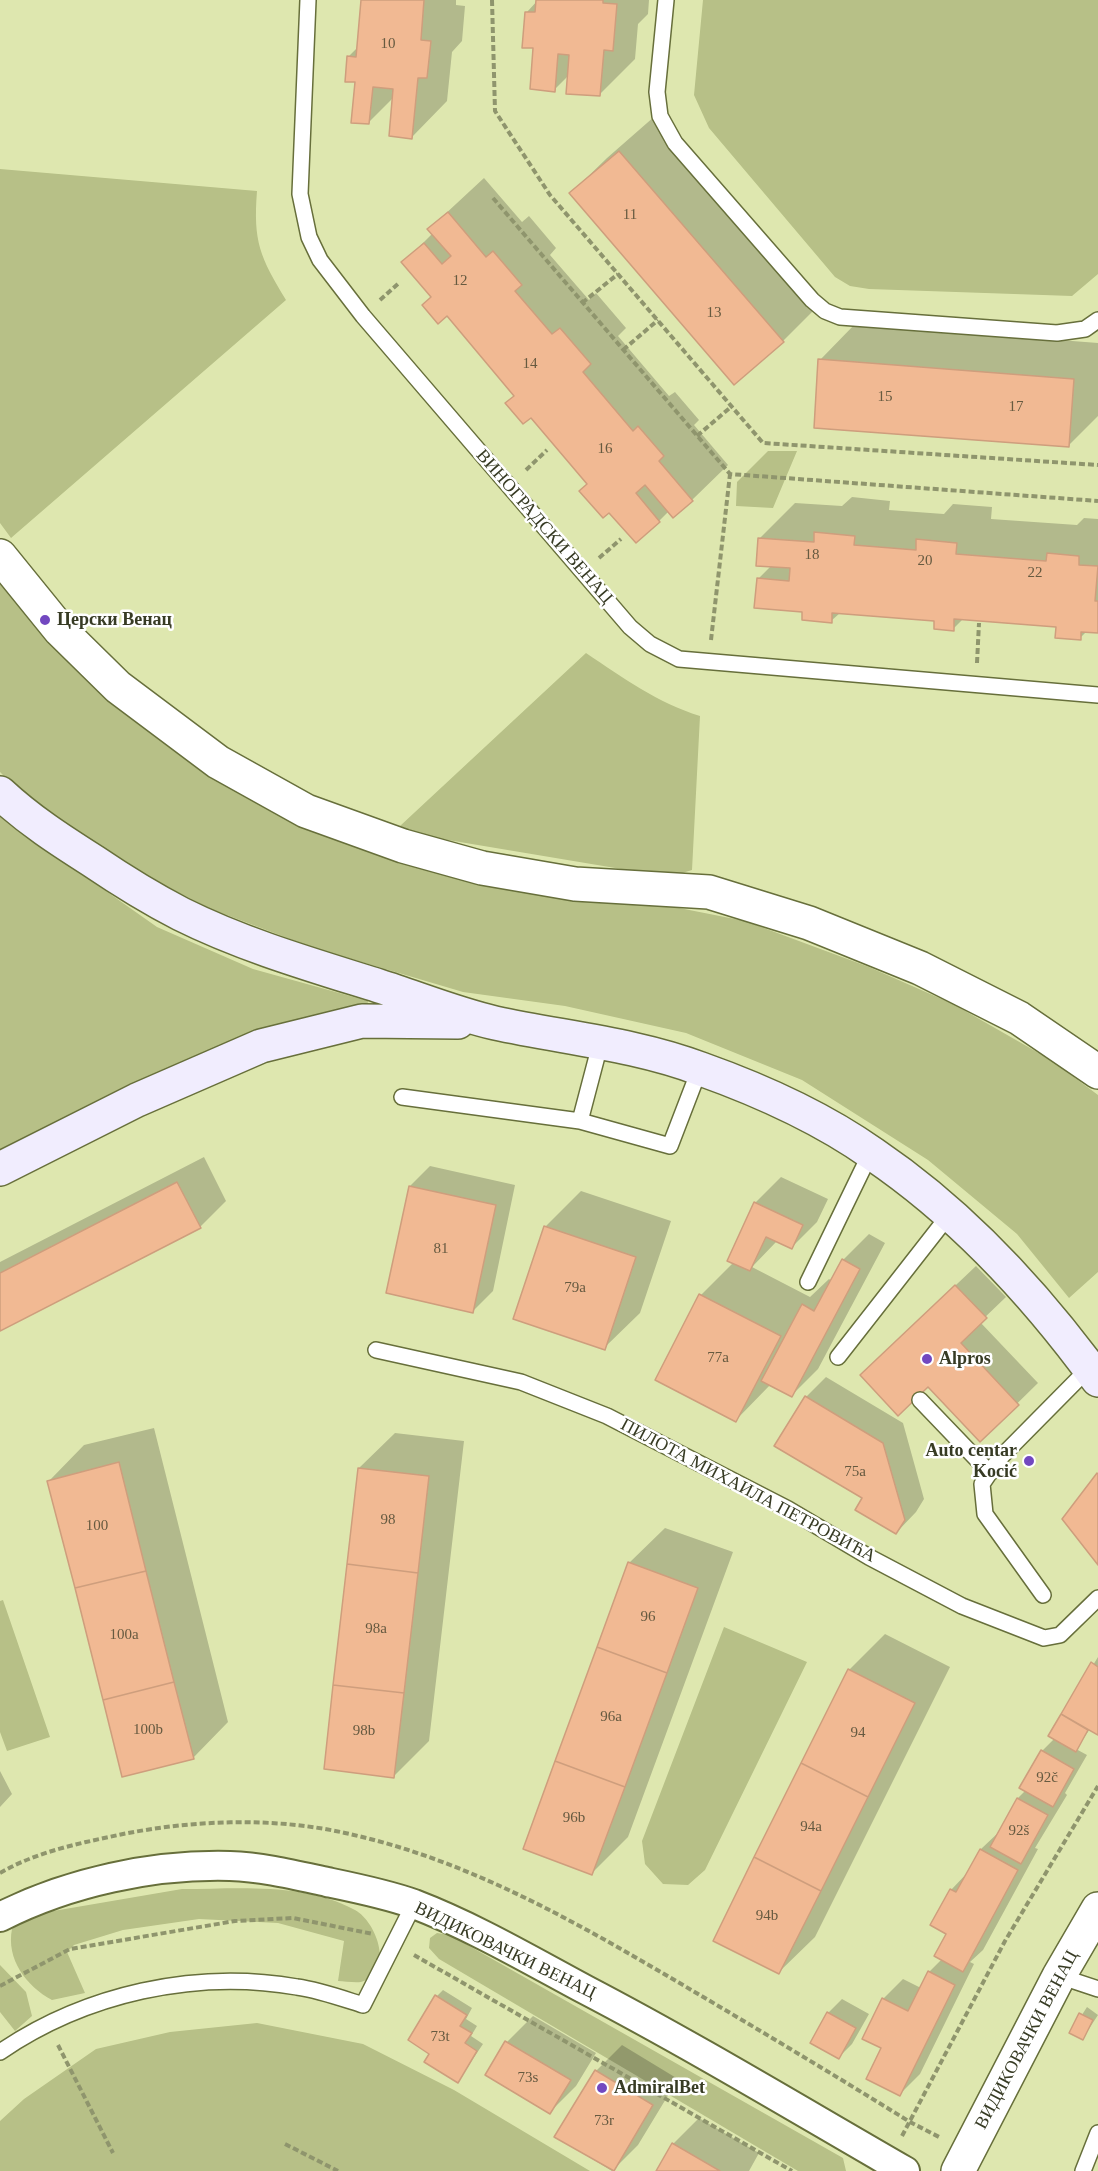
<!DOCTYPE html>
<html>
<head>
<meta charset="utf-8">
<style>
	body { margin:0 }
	canvas { display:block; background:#dee7af }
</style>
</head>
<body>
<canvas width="1098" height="2171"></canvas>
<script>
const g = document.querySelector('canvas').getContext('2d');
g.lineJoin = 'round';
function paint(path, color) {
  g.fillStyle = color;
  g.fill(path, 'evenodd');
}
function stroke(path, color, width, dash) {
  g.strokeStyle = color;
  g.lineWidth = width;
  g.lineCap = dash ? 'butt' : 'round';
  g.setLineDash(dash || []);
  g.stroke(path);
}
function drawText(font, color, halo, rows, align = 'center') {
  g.font = font + ' Georgia,serif';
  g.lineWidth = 5;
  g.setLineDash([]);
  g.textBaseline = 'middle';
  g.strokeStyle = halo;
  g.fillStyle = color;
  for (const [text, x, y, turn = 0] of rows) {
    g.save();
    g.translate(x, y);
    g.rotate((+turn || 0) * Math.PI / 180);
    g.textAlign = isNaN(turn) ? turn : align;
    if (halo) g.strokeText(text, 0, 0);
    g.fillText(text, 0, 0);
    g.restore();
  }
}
paint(new Path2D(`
	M 703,0 L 1098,0 L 1098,274 L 1072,296 L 869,289 L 850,286 L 835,277 L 709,128 L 694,95 Z
	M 0,169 L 257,191 C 253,242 260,257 286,300 L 11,538 L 0,523 Z
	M 768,451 L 797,451 L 773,508 L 736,506 L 737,482 Z
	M 0,570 L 214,774 L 664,905 L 745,921 L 869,967 L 953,1004 L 1051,1060 L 1098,1095 L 1098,1272 L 1069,1298 L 1017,1234 L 928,1160 L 802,1080 L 686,1033 L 565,1006 L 463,992 L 311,947 L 211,909 L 119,862 L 12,784 L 0,772 Z
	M 586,653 C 623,678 658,703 700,716 L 692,870 L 669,877 L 424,836 L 400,826 Z
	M 0,812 L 32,839 L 157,927 L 253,969 L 368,1001 L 366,1013 L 0,1163 Z
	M 3,1600 L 50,1737 L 7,1751 L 0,1732 L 0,1601 Z
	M 724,1627 L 807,1662 L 705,1870 L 688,1885 L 663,1884 L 645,1864 L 642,1841 Z
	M 182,1889 C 238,1889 304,1882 355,1910 C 377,1922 395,1973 361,1982 C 354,1983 344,1981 338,1981 L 344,1941 L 278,1923 L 199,1919 L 123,1930 L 74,1945 L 67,1952 L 85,1993 L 52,2000 C 26,1986 6,1959 12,1929 L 30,1915 Z
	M 437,1933 L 450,1935 L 843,2158 L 846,2171 L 798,2171 L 439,1959 L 429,1948 L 430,1938 Z
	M 0,1965 L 26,1992 L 32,2016 L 15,2031 L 0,2012 Z
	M 257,2023 L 363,2044 L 454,2090 L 590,2171 L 0,2171 L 0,2121 L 24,2099 L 96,2049 L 170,2032 Z`), '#b7c087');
paint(new Path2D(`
	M 362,0 L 456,0 L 456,5 L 465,6 L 462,41 L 452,52 L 447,101 L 412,137 L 394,97 L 369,122 L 348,57 L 358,47 Z
	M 538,0 L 649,0 L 648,14 L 638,24 L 635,59 L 599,95 L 569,75 L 554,90 L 527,12 Z
	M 655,116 L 818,306 L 783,341 L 571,193 L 607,158 Z
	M 484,178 L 522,222 L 529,216 L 556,248 L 550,255 L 589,300 L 596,293 L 626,328 L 618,336 L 669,396 L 675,392 L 699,420 L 694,425 L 728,465 L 692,500 L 669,511 L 659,521 L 589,483 L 404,262 L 433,233 L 429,229 Z
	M 855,324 L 1098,343 L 1098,416 L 1068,446 L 820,360 Z
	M 852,497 L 890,501 L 889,510 L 944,514 L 953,504 L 992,507 L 991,519 L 1077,525 L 1084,518 L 1098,519 L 1098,632 L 1087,631 L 1080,638 L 1057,626 L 964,618 L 953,629 L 936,620 L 840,613 L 831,621 L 804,611 L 758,579 L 772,565 L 760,538 L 795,503 L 842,506 Z
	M 204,1157 L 226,1201 L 200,1227 L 0,1329 L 0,1262 Z
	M 430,1166 L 515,1185 L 493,1291 L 473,1311 L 410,1186 Z
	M 781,1177 L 828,1199 L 817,1222 L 791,1248 L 777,1241 L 752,1267 L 810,1297 L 829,1279 L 832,1281 L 843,1260 L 869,1234 L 885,1243 L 818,1369 L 792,1395 L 771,1384 L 736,1420 L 701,1295 L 734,1262 L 755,1203 Z
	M 581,1191 L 671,1221 L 640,1313 L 604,1348 L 515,1318 L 546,1226 Z
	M 976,1266 L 1006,1297 L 980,1322 L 1038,1383 L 980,1440 L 928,1385 L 882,1355 Z
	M 826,1377 L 903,1423 L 924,1499 L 916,1512 L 896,1533 L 864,1498 L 806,1397 Z
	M 154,1428 L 228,1722 L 193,1758 L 49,1481 L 84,1445 Z
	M 395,1433 L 464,1441 L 429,1741 L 394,1776 L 359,1468 Z
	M 665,1528 L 733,1552 L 628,1837 L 592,1873 L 629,1563 Z
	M 885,1634 L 950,1667 L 815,1937 L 779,1972 L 849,1670 Z
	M 1098,1657 L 1098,1734 L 1090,1729 L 1076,1749 L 1087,1755 L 1065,1793 L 1067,1795 L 1035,1848 L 1038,1849 L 983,1950 L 970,1962 L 974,1964 L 920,2074 L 900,2094 L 883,2047 L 883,1999 L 903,1979 L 921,1988 L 929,1972 L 942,1959 L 948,1934 L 951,1890 L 969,1871 L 981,1849 L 1000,1831 L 1018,1798 L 1026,1790 L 1042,1751 L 1055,1738 L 1050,1735 Z
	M 0,1771 L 12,1794 L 0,1807 Z
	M 443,1990 L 472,2008 L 466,2019 L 477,2026 L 471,2036 L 483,2044 L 458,2081 L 431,2053 L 437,1996 Z
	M 842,1999 L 869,2014 L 852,2044 L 839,2057 L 828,2013 Z
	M 1087,2007 L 1098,2015 L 1083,2038 L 1071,2032 Z
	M 533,2016 L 596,2053 L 576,2086 L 550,2112 L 487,2075 L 507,2042 Z
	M 622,2045 L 678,2079 L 638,2145 L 612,2171 L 556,2137 L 596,2071 Z
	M 699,2118 L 759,2153 L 749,2171 L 658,2171 L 673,2144 Z`), '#0003');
const building = new Path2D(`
	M 361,0 L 424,0 L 421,40 L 431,41 L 427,78 L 418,78 L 412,139 L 389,136 L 393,89 L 373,87 L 369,124 L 351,123 L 355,82 L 345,82 L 347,56 L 356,57 Z
	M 536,0 L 603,0 L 603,3 L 617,4 L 613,51 L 604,50 L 600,96 L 566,94 L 569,55 L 558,54 L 555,92 L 530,89 L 533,48 L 522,48 L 525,12 L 535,12 Z
	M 619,151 L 784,342 L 734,385 L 569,193 Z
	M 448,212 L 486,257 L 493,251 L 522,285 L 515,291 L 552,334 L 560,328 L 591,364 L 583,372 L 633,431 L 638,426 L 664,456 L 659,461 L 693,501 L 673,518 L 645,485 L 636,493 L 660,522 L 636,543 L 609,513 L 603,518 L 579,491 L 587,484 L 531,418 L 523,424 L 505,403 L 514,396 L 447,316 L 438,324 L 422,305 L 431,297 L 401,262 L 424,243 L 442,264 L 451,256 L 427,229 Z
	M 818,359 L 1074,379 L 1069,447 L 814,428 Z
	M 814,532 L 855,536 L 854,545 L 916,550 L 916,539 L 957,543 L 956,554 L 1046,561 L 1047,553 L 1079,556 L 1079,565 L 1098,566 L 1095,601 L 1098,601 L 1098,633 L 1081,632 L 1081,640 L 1055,638 L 1056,627 L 954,619 L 954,631 L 934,629 L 934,621 L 832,613 L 832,623 L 802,620 L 802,612 L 754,608 L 757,578 L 789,581 L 790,568 L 756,566 L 758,538 L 814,542 Z
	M 177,1182 L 201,1228 L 0,1331 L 0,1273 Z
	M 409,1186 L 496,1205 L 473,1313 L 386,1293 Z
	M 754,1202 L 803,1225 L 792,1249 L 766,1237 L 750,1271 L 727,1261 Z
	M 544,1226 L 636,1257 L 605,1350 L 513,1319 Z
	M 842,1259 L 860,1269 L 792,1397 L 761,1381 L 802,1304 L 814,1311 Z
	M 955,1285 L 987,1318 L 961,1343 L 1019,1405 L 980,1442 L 928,1387 L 898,1416 L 860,1375 Z
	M 699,1294 L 781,1336 L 736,1422 L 655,1380 Z
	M 805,1396 L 883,1443 L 905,1520 L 896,1534 L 855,1510 L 862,1498 L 774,1446 Z
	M 119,1462 L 146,1571 L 75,1588 L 47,1481 Z
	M 358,1468 L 429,1476 L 418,1573 L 347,1564 Z
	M 1097,1473 L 1098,1474 L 1098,1565 L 1062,1519 Z
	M 628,1562 L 698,1588 L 667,1673 L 597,1647 Z
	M 347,1564 L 418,1573 L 404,1693 L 333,1685 Z
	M 146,1571 L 174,1682 L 103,1700 L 75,1588 Z
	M 597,1647 L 667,1673 L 625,1787 L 555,1761 Z
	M 1091,1662 L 1098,1667 L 1098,1735 L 1061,1714 Z
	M 848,1669 L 915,1703 L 868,1797 L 801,1763 Z
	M 174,1682 L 194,1759 L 122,1777 L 103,1700 Z
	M 333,1685 L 404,1693 L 394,1778 L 324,1769 Z
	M 1061,1714 L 1088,1730 L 1076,1752 L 1048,1736 Z
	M 1041,1750 L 1074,1769 L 1053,1807 L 1019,1788 Z
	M 555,1761 L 625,1787 L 592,1875 L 523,1849 Z
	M 801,1763 L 868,1797 L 821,1891 L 754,1857 Z
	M 1017,1798 L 1048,1815 L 1021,1864 L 990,1847 Z
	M 980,1849 L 1018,1870 L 963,1972 L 934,1956 L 946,1934 L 930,1925 L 950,1889 L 956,1892 Z
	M 754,1857 L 821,1891 L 779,1974 L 713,1941 Z
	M 928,1971 L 955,1985 L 900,2096 L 866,2079 L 881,2048 L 862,2039 L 882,1998 L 908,2011 Z
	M 435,1995 L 467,2015 L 460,2026 L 472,2033 L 465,2043 L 477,2051 L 458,2083 L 424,2062 L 429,2054 L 408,2040 Z
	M 827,2012 L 856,2028 L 839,2059 L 810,2043 Z
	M 1079,2013 L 1093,2020 L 1083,2040 L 1069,2033 Z
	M 505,2041 L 571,2080 L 550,2114 L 485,2075 Z
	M 595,2070 L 653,2105 L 614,2171 L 554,2137 Z
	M 672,2143 L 720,2171 L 656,2171 Z`);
paint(building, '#f1b993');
stroke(building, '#ce9e7d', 1.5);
const service = new Path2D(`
	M 308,0 L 300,194 L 309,237 L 320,260 L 363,316 L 630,627 L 650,644 L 679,659 L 1098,695
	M 666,0 L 657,92 L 660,116 L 675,143 L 812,300 L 825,311 L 840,317 L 1057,333 L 1085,329 L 1098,320
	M 402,1097 L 580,1121 L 670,1146 L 700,1068
	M 580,1121 L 601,1041
	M 808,1282 L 871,1152
	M 376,1350 L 521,1382 L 607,1416 L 788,1509 L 869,1557 L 962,1606 L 1044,1638 L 1060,1635 L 1098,1598
	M 838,1357 L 949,1215
	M 920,1400 L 990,1473
	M 1043,1595 L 985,1514 L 982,1484 L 999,1459 L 1089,1368
	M 1059,1976 L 1098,1989
	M 0,2052 C 85,1994 195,1969 297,1987 C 319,1990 341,1998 363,2005 L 414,1904
	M 1083,2171 L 1098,2133`);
const minor = new Path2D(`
	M 0,1917 C 69,1882 153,1864 230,1866 C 263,1867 295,1875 327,1882 C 356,1888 386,1894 414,1904 C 474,1927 530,1960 586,1990 C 695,2047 799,2110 905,2171`);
const tertiary = new Path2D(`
	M 0,556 L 60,630 L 118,687 L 218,762 L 306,811 L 403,846 L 482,868 L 575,884 L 709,892 L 809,923 L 920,968 L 1019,1018 L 1098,1072
	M 958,2171 L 1059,1976 L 1098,1909`);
const secondary = new Path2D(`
	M 0,793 C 29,820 60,840 93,861 C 121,880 150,898 181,914 C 243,945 312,965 379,986 C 417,998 456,1014 495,1023 C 564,1038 635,1044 701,1069 C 760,1090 822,1118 873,1154 C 960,1213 1036,1295 1098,1380
	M 0,1169 L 137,1100 L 261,1046 L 362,1021 L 458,1022`);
stroke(service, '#676f3b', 18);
stroke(minor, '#676f3b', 32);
stroke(tertiary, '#676f3b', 36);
stroke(secondary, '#676f3b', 36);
stroke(new Path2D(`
	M 492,0 L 495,111 L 550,195 L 763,443 L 1098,465
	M 493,198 L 730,474 L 1098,501
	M 380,300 L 400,282
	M 582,303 L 618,274
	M 623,350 L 658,320
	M 697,436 L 732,406
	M 526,470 L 547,450
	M 599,558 L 621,539
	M 711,640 L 730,474
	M 977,663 L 979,623
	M 0,1873 C 38,1851 81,1843 123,1834 C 194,1820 274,1817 345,1833 C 462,1858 569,1918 671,1978 C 751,2025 831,2073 910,2122 L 941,2138
	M 414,1955 L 792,2171
	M 0,1986 L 70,1949 L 235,1921 L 293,1918 L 373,1934
	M 58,2045 L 113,2153
	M 902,2136 L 1005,1941 L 1098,1786
	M 285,2144 L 338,2171`), '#8f956d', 4, [6, 3]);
stroke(service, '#fff', 15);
stroke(minor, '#fff', 28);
stroke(tertiary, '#fff', 33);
stroke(secondary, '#f1edfe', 33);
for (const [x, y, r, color] of [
	[45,620,6,"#7248c0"],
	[927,1359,6,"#7248c0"],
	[1029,1461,6,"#7248c0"],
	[602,2088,6,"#7248c0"]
]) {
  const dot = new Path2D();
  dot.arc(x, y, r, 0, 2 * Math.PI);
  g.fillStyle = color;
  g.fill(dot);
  stroke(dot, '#fff', 2);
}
drawText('15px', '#665a40', null, [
	["10",388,44],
	["11",630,215],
	["12",460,281],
	["13",714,313],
	["14",530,364],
	["15",885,397],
	["17",1016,407],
	["16",605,449],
	["18",812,555],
	["20",925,561],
	["22",1035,573],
	["81",441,1249],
	["79a",575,1288],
	["77a",718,1358],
	["75a",855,1472],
	["98",388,1520],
	["100",97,1526],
	["96",648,1617],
	["98a",376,1629],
	["100a",124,1635],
	["96a",611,1717],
	["100b",148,1730],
	["98b",364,1731],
	["94",858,1733],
	["92č",1047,1778],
	["96b",574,1818],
	["94a",811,1827],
	["92š",1019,1831],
	["94b",767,1916],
	["73t",440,2037],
	["73s",528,2078],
	["73r",604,2121]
]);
drawText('18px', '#373b24', '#fff', [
	["ВИНОГРАДСКИ ВЕНАЦ",544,527,49],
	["ПИЛОТА МИХАИЛА ПЕТРОВИЋА",748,1491,28],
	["ВИДИКОВАЧКИ ВЕНАЦ",505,1951,26],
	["ВИДИКОВАЧКИ ВЕНАЦ",1027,2040,-62]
]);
drawText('bold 18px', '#373b24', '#fff', [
	["Церски Венац",57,620],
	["Alpros",939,1359],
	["Auto centar",1017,1451,"right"],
	["Kocić",1017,1472,"right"],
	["AdmiralBet",614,2088]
], 'left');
</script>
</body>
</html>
